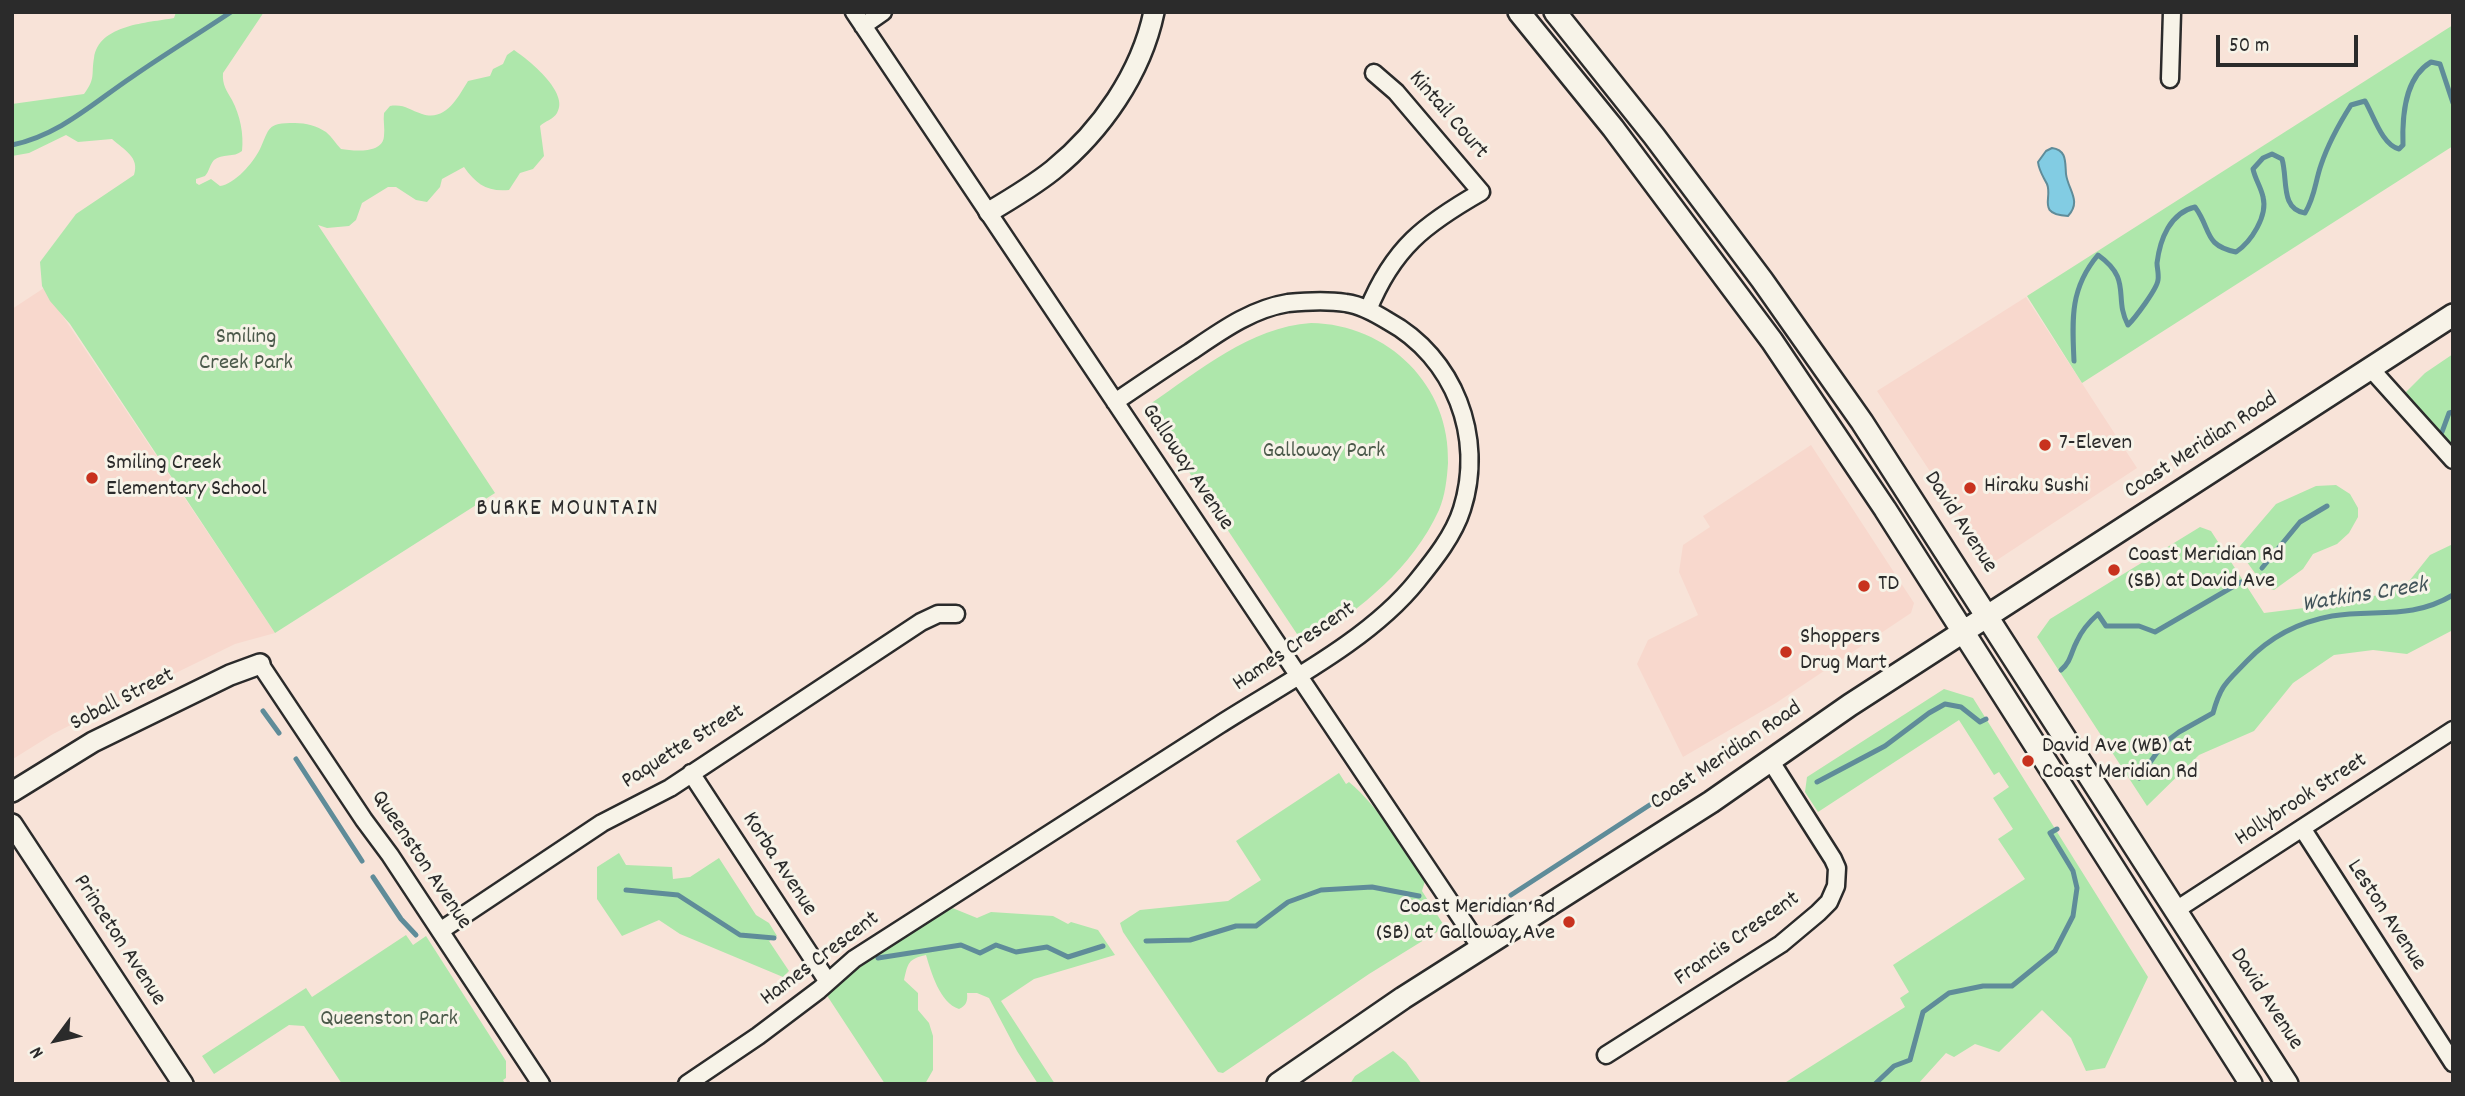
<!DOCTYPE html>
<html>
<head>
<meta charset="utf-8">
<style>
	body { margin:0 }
	#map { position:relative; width:2465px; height:1096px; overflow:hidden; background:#f8e3d8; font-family:Dekko,sans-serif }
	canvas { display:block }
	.frame { position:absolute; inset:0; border:14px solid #2b2b2b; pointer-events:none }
	.north { position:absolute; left:21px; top:1005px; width:70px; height:70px; -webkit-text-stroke:5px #f7f3e8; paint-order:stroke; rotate:237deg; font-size:19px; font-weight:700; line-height:28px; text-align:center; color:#2b2b2b }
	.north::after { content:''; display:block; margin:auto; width:24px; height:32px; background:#2b2b2b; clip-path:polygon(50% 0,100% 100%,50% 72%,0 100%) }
	.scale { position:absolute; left:2216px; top:35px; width:142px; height:32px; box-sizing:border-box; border:4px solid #2b2b2b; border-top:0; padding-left:9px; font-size:21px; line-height:24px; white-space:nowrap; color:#2b2b2b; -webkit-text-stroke:5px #f7f3e8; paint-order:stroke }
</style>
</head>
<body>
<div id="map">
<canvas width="2465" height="1096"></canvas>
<div class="frame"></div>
<div class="north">N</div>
<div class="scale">50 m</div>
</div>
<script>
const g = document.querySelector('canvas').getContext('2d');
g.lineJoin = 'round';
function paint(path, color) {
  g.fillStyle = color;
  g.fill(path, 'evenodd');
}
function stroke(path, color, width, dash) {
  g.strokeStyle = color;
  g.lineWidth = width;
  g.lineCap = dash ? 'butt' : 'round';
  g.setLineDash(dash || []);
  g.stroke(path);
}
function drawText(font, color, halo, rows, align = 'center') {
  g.font = font + ' Dekko,sans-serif';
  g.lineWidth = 6;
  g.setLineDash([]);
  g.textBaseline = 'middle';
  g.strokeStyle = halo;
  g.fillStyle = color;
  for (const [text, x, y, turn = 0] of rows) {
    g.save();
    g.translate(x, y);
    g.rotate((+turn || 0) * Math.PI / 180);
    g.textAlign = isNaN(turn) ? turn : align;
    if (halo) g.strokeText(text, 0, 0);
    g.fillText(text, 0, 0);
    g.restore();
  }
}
paint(new Path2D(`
	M 44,288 L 275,633 L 235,644 L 100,710 L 53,734 L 13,759 L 12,309 Z
	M 2026,297 L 2137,468 L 1991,564 L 1877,391 Z
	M 1811,445 L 1914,603 L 1911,613 L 1776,703 L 1683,757 L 1637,664 L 1648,640 L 1698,615 L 1679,572 L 1683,545 L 1710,527 L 1703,516 Z`), '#f8d8cd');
paint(new Path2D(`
	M 176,12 L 264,12 L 223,73 C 222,85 227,91 232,100 C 240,115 244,134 242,151 C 234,158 222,153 214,160 C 210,164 209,172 205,176 L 196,179 L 196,183 L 199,185 L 211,179 L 220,186 C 235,184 253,163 260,149 C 270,128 266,123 295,123 C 306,123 317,126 326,132 C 332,137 336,144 341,149 C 354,151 383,154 384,136 C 385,128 383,121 384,113 L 390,106 C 405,104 409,110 422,114 C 446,122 458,97 468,81 L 490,76 L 493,69 L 503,64 L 507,55 L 514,50 C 529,60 570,93 557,113 C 554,119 545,121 540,126 L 544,156 L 533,169 L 520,173 L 509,190 C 487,192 476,184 464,167 L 442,179 L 440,187 L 427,202 L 416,200 L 396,187 L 388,187 L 362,203 L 356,220 L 349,226 L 327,228 L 318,225 L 495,493 L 275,633 L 70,324 L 50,301 L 42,286 L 40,262 L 76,214 L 134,175 C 140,157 124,150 112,139 L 78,142 L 66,135 L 29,153 L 12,156 L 12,104 L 84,94 C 96,78 91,75 94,58 C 99,24 148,23 174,18 Z
	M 2453,25 L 2453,146 L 2082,383 L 2027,296 Z
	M 1311,323 C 1388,324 1451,386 1448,463 C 1447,479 1445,496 1439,510 C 1412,569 1362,607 1310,642 L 1301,640 L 1149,412 L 1150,404 C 1199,371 1250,327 1311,323 Z
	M 2453,354 L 2453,446 L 2441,449 L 2401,397 L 2425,373 Z
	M 2336,485 L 2350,494 L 2358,508 L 2358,517 L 2349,533 L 2337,544 L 2313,554 L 2303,569 L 2274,590 L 2265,587 L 2239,551 L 2240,546 L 2276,504 L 2316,486 Z
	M 2200,527 L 2211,531 L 2264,613 L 2312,607 L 2390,593 L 2410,580 L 2430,555 L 2453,544 L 2453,630 L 2407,654 L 2373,650 L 2334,655 L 2293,683 L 2254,731 L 2199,755 L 2147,806 L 2037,637 L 2050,619 Z
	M 1944,689 L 1973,698 L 2148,977 L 2105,1068 L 2086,1071 L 2071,1038 L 2042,1010 L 1999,1052 L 1975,1044 L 1954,1057 L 1946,1053 L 1918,1084 L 1783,1084 L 1905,1007 L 1900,998 L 1909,992 L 1893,965 L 2025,879 L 1998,839 L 2013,829 L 1993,798 L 2009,787 L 1999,772 L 1994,775 L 1959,720 L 1818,812 L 1805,792 L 1807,777 Z
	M 1339,773 L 1346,784 L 1349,782 C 1380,808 1402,848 1425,881 L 1422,891 L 1445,927 L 1369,974 L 1223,1073 L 1218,1072 L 1123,932 L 1120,923 L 1140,910 L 1228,901 L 1261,880 L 1236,841 Z
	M 619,853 L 626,865 L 672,867 L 673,879 L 690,877 L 719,858 L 756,915 L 769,923 L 777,936 L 769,941 L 789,971 L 783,977 L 680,934 L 659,920 L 622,936 L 597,899 L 597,867 Z
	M 950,907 L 977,918 L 991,912 L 1053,916 L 1068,924 L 1071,922 L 1098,930 L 1115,955 L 1034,979 L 1001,1001 L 1055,1084 L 1038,1084 L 1017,1051 L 989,998 L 977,993 L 967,993 C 968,1001 966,1006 959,1009 C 940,1003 931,972 926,955 C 908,959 908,963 904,980 L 918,993 L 918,1010 L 929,1023 L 933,1036 L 933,1070 L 925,1084 L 885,1084 L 824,991 Z
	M 406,935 L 413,945 L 426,936 L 506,1061 L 506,1078 L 503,1080 L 505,1084 L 342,1084 L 304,1026 L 289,1025 L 214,1074 L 202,1056 L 306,988 L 312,997 Z
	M 1393,1051 L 1406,1062 L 1422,1084 L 1350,1084 L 1355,1076 Z`), '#aee7ab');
const water = new Path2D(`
	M 2052,148 C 2067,150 2065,162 2066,174 C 2068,190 2082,201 2068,216 C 2036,214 2053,198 2047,184 C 2043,176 2039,171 2038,162 L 2046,151 Z`);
paint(water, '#82cce3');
stroke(water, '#5f8c99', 2);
stroke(new Path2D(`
	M 12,145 C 60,135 93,103 132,77 C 165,54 198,34 231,12
	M 2074,361 C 2072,319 2070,288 2098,255 C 2133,280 2113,297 2128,325 C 2135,318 2157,289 2158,280 C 2159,274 2157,268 2157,263 C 2160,239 2170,213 2195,207 C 2212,230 2203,245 2236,252 C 2251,242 2268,216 2263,197 C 2261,187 2255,179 2253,169 L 2263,158 L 2272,154 L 2282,159 C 2288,179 2280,209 2305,213 C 2315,197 2315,182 2321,165 C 2328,144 2339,124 2351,105 L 2365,101 C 2374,116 2382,145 2399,149 L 2403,145 C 2402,117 2404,78 2431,62 L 2440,64 L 2453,103
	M 2442,432 L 2449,413 L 2453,412
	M 2262,568 L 2300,522 L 2327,506
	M 2061,670 C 2071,662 2071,652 2077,641 C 2082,630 2089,622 2098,614 L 2106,626 L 2139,626 L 2155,632 L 2241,582
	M 263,711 L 279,733
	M 296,759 L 362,861
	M 2139,778 L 2163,744 L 2179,732 L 2213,713 C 2221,684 2227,682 2247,661 C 2270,637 2299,622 2332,616 C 2376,609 2411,620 2453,595
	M 1817,782 L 1885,746 L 1929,713 L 1945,704 L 1961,707 L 1980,722 L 1986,719
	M 373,877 L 401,919 L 416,935
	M 626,890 L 678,895 L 740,935 L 774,938
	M 1511,895 L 1665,795
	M 1146,941 L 1190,940 L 1236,926 L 1256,926 L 1288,902 L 1321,890 L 1372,887 L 1419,896
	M 878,958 L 961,945 L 980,953 L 996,945 L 1016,952 L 1047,947 L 1068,957 L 1103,946
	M 1875,1084 L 1894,1066 L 1910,1060 L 1923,1012 L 1949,993 L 1983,986 L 2012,986 L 2055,951 L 2073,916 L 2077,888 L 2073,871 L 2050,833 L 2057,829`), '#5f8c99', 5);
const minor = new Path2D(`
	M 854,12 L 1481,948
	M 863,26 L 883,12
	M 2170,79 L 2172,12
	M 1368,310 C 1393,248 1425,224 1481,192 L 1396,92 L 1374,73
	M 2371,369 L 2453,460
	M 260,664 L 364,820 L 390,855 L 541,1084
	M 691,773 L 828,982
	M 2302,828 L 2453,1063
	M 2176,910 L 2453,730
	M 440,931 L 602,823 L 670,788 L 921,622 L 938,614 L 956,614
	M 1606,1055 L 1781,944 L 1818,913 L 1829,902 L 1836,886 L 1837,868 L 1833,859 L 1770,760
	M 687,1084 L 758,1036 L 819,990 L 854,959 C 976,881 1097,803 1219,725 C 1283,684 1370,640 1417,581 C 1434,560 1454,535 1462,509 C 1485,437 1454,357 1388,321 C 1375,313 1361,305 1346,303 C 1327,300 1308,301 1288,303 C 1251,309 1221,331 1190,352 C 1165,368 1140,385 1115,402`);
const tertiary = new Path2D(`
	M 989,212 C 1011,199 1033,186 1053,170 C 1101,131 1141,74 1154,12
	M 12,792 L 93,742 L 230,675 L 260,664
	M 12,824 L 183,1084`);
const secondary = new Path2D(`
	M 1519,12 L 1613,128 L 1772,341 L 1885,509 L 2251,1084
	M 1555,12 L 1654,136 L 1762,280 L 1862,422 L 2287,1084
	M 1278,1084 L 1403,998 L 1711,802 L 1850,705 L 2453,315`);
stroke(minor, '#2b2b2b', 21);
stroke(tertiary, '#2b2b2b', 24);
stroke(secondary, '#2b2b2b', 26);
stroke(minor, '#f7f3e8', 16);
stroke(tertiary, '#f7f3e8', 19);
stroke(secondary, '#f7f3e8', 21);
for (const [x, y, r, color] of [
	[2045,445,7,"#c8321e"],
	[92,478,7,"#c8321e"],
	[1970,488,7,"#c8321e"],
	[2114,570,7,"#c8321e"],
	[1864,586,7,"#c8321e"],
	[1786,652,7,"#c8321e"],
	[2028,761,7,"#c8321e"],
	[1569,922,7,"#c8321e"]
]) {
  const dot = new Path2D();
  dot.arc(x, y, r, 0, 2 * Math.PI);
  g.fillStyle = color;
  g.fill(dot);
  stroke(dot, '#f7f3e8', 2.5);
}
drawText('23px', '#2b2b2b', '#f7f3e8', [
	["Kintail Court",1447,116,49],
	["Coast Meridian Road",2202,447,-33],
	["Galloway Avenue",1186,468,56],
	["David Avenue",1959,523,57],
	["Hames Crescent",1295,648,-34],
	["Soball Street",123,701,-27],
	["Paquette Street",684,748,-32],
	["Coast Meridian Road",1727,757,-34],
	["Hollybrook Street",2302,801,-33],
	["Queenston Avenue",420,861,56],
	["Korba Avenue",778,865,57],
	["Leston Avenue",2385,916,57],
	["Francis Crescent",1738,940,-35],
	["Princeton Avenue",118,941,57],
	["Hames Crescent",821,960,-37],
	["David Avenue",2265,1000,57]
]);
drawText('23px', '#4c5a4b', '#f7f3e8', [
	["Smiling",246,339],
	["Creek Park",246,365],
	["Galloway Park",1324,453],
	["Queenston Park",389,1021]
]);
drawText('23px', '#2b2b2b', '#f7f3e8', [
	["7-Eleven",2059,445],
	["Smiling Creek",106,465],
	["Elementary School",106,491],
	["Hiraku Sushi",1984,488],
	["Coast Meridian Rd",2128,557],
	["(SB) at David Ave",2128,583],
	["TD",1878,586],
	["Shoppers",1800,639],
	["Drug Mart",1800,665],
	["David Ave (WB) at",2042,748],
	["Coast Meridian Rd",2042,774],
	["Coast Meridian Rd",1555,909,"right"],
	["(SB) at Galloway Ave",1555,935,"right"]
], 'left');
g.letterSpacing = '2px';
drawText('24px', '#2b2b2b', '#f7f3e8', [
	["BURKE MOUNTAIN",568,511]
]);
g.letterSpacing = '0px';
drawText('italic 24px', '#415359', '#f7f3e8', [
	["Watkins Creek",2365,597,-9]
]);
</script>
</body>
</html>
